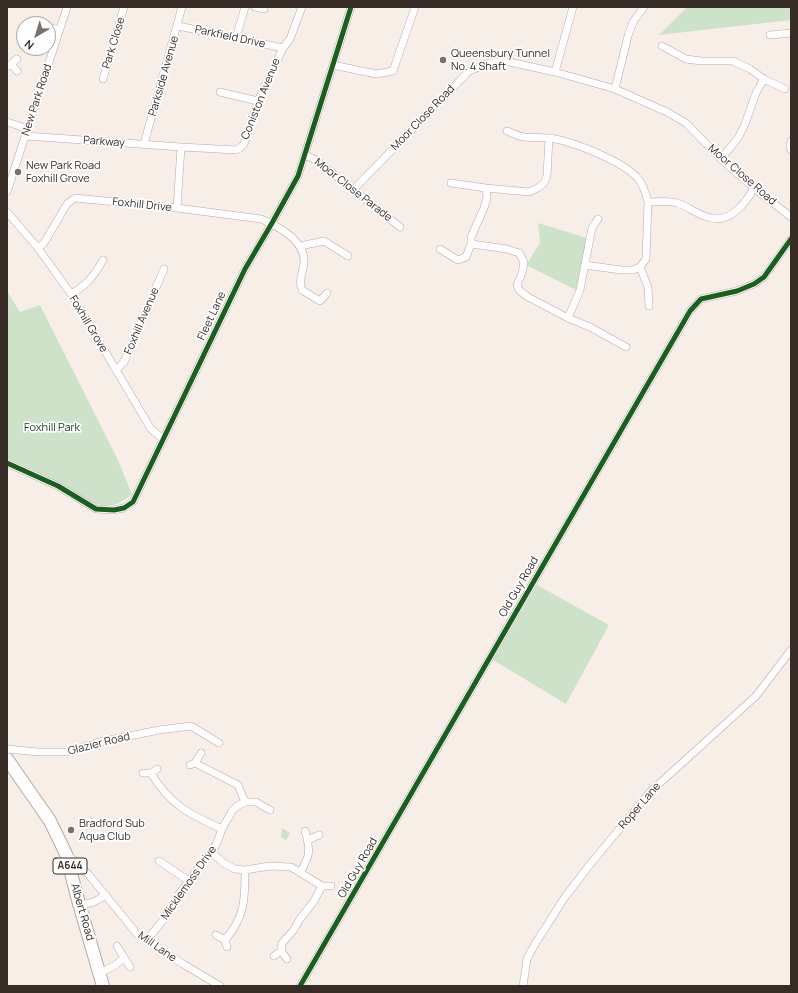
<!DOCTYPE html>
<html>
<head>
<meta charset="utf-8">
<style>
	body { margin:0 }
	#map { position:relative; width:798px; height:993px; overflow:hidden; background:#f8eee8; font-family:Manrope,sans-serif }
	canvas { display:block }
	.frame { position:absolute; inset:0; border:8px solid #372d26; pointer-events:none }
	.north { position:absolute; left:16px; top:16px; width:40px; height:40px; box-sizing:border-box; background:#fefefe; border:1px solid #aeaaa8; border-radius:50%; rotate:218deg; font-size:11px; font-weight:700; line-height:16px; text-align:center; color:#372d26 }
	.north::after { content:''; display:block; margin:auto; width:14px; height:18px; background:#7b716a; clip-path:polygon(50% 0,100% 100%,50% 72%,0 100%) }
</style>
</head>
<body>
<div id="map">
<canvas width="798" height="993"></canvas>
<div class="frame"></div>
<div class="north">N</div>
</div>
<script>
const g = document.querySelector('canvas').getContext('2d');
g.lineJoin = 'round';
function paint(path, color) {
  g.fillStyle = color;
  g.fill(path, 'evenodd');
}
function stroke(path, color, width, dash) {
  g.strokeStyle = color;
  g.lineWidth = width;
  g.lineCap = dash ? 'butt' : 'round';
  g.setLineDash(dash || []);
  g.stroke(path);
}
function drawText(font, color, halo, rows, align = 'center') {
  g.font = font + ' Manrope,sans-serif';
  g.lineWidth = 3.5;
  g.setLineDash([]);
  g.textBaseline = 'middle';
  g.strokeStyle = halo;
  g.fillStyle = color;
  for (const [text, x, y, turn = 0] of rows) {
    g.save();
    g.translate(x, y);
    g.rotate((+turn || 0) * Math.PI / 180);
    g.textAlign = isNaN(turn) ? turn : align;
    if (halo) g.strokeText(text, 0, 0);
    g.fillText(text, 0, 0);
    g.restore();
  }
}
paint(new Path2D(`
	M 687,7 L 791,7 L 791,20 L 659,35 Z
	M 538,223 L 587,238 L 576,290 L 526,265 L 540,243 Z
	M 7,291 L 20,312 L 40,305 L 117,458 L 132,494 C 118,506 112,507 95,504 L 29,468 L 7,458 Z
	M 537,585 L 609,625 L 566,704 L 493,660 Z
	M 282,828 L 290,833 L 286,840 L 281,837 Z`), '#cee1c9');
const street = new Path2D(`
	M 255,7 L 264,9
	M 178,26 L 283,48
	M 48,27 L 59,30
	M 770,35 L 791,33
	M 236,38 L 245,7
	M 662,46 L 686,59 L 701,61 L 733,61 L 750,69 L 764,79 L 785,89
	M 11,64 L 17,71
	M 333,65 L 376,74 L 393,71 L 415,7
	M 7,67 L 17,59
	M 555,72 L 573,7
	M 103,79 L 124,7
	M 615,89 L 628,36 L 633,22 L 644,7
	M 220,92 L 258,101
	M 7,122 L 28,129
	M 507,131 C 512,133 518,136 524,137 C 532,138 540,137 548,138 C 570,140 626,162 639,180 C 644,186 646,195 648,202 C 657,202 669,200 677,203 C 688,206 699,216 711,218 C 730,223 746,203 754,188
	M 26,136 L 181,147
	M 791,141 L 790,148 L 791,150
	M 144,144 L 182,7
	M 305,155 L 316,160 L 400,227
	M 721,159 L 738,138 L 745,124 L 756,93 L 764,79
	M 451,183 L 486,188 L 529,192 L 538,188 L 544,183 L 547,176 L 549,138
	M 353,190 L 469,71 L 489,63 L 505,61 L 555,72 L 615,89 L 667,112 L 686,123 L 721,159 L 754,188 L 791,217
	M 7,192 L 67,7
	M 177,208 L 181,147 L 236,150 L 240,148 L 244,144 L 258,101 L 283,48 L 290,39 L 302,7
	M 7,212 L 38,248 L 71,294 L 151,429 L 163,439
	M 471,244 L 507,249 L 519,253 L 524,262 L 522,273 L 517,285 L 519,290 L 528,297 L 568,318 L 590,327 L 626,347
	M 300,246 L 324,241 L 348,256
	M 38,248 L 44,243 L 67,204 L 75,198 L 177,208 L 261,219 C 278,226 306,241 304,263 C 303,272 298,281 302,290 L 320,301 L 327,293
	M 440,249 L 458,260 L 466,257 L 471,244 L 471,237 L 484,208 L 487,198 L 486,188
	M 585,265 L 621,270 L 633,270 L 640,267 L 646,259 L 648,202
	M 640,267 L 648,287 L 649,306
	M 71,294 C 87,285 94,276 103,260
	M 568,318 L 580,290 L 592,228 L 598,219
	M 116,370 L 124,362 L 164,269
	M 7,463 L 58,486 L 96,509 L 114,510 L 124,508 L 133,502 L 245,269 L 272,223 L 298,176 L 351,7
	M 7,749 L 38,752 L 67,752 L 99,742 L 159,730 L 191,726 L 219,743
	M 195,763 L 238,785 L 245,802
	M 190,765 L 195,763 L 201,753
	M 143,773 L 151,773 L 157,769
	M 151,773 C 170,805 189,814 222,829
	M 308,840 L 319,835
	M 211,852 L 225,864 L 235,869 L 245,870 L 270,866 L 291,867 L 322,886 L 331,886
	M 68,855 L 89,875 L 137,934 L 183,964 L 220,986
	M 159,861 L 189,881
	M 300,873 C 310,855 311,852 305,831
	M 80,905 L 94,902 L 106,895
	M 216,935 L 225,940 L 227,947
	M 147,940 L 164,919 L 179,894 L 216,845 L 222,829 L 232,811 L 237,806 L 245,802 L 256,802 L 270,810
	M 225,940 C 245,917 245,899 245,870
	M 117,946 L 130,967
	M 281,951 L 282,943 L 293,931 L 300,919 L 314,901 L 322,886
	M 274,956 L 281,951 L 287,959
	M 100,973 L 114,966 L 124,958
	M 300,986 L 690,311 L 701,299 L 737,291 L 754,284 L 764,277 L 791,239
	M 523,986 L 527,959 L 535,944 L 565,897 L 588,867 L 650,792 L 756,696 L 791,650`);
const primary = new Path2D(`
	M 7,759 L 50,821 L 66,854 L 78,900 L 103,986`);
stroke(street, '#b4aba5', 8);
stroke(primary, '#b4aba5', 14);
stroke(street, '#fefcfc', 7);
stroke(primary, '#fefcfc', 12);
stroke(new Path2D(`
	M 7,463 L 58,486 L 96,509 L 114,510 L 124,508 L 133,502 L 245,269 L 272,223 L 298,176 L 351,7
	M 300,986 L 690,311 L 701,299 L 737,291 L 754,284 L 764,277 L 791,239`), '#1b5e20', 5);
for (const [x, y, r, color] of [
	[443,60,4,"#7b716a"],
	[18,172,4,"#7b716a"],
	[71,830,4,"#7b716a"]
]) {
  const dot = new Path2D();
  dot.arc(x, y, r, 0, 2 * Math.PI);
  g.fillStyle = color;
  g.fill(dot);
  stroke(dot, '#fefefe', 1.5);
}
for (const [x, y, w] of [
	[70,866,34]
]) {
  const box = new Path2D();
  box.roundRect(x - w / 2, y - 8, w, 16, 3);
  g.fillStyle = '#fefefe';
  g.fill(box);
  stroke(box, '#372d26', 1);
}
drawText('bold 10px', '#372d26', null, [
	["A644",70,866]
]);
drawText('11px', '#372d26', '#fefefe', [
	["Parkfield Drive",230,37,12],
	["Park Close",114,43,-73],
	["Parkside Avenue",164,76,-74],
	["Coniston Avenue",261,99,-68],
	["New Park Road",37,100,-72],
	["Moor Close Road",423,118,-46],
	["Parkway",104,142,4],
	["Moor Close Road",742,175,41],
	["Moor Close Parade",353,190,38],
	["Foxhill Drive",142,205,6],
	["Fleet Lane",212,316,-65],
	["Foxhill Avenue",142,321,-67],
	["Foxhill Grove",88,324,59],
	["Old Guy Road",519,587,-60],
	["Glazier Road",99,744,-14],
	["Roper Lane",640,806,-49],
	["Old Guy Road",358,868,-60],
	["Micklemoss Drive",189,883,-55],
	["Albert Road",82,912,74],
	["Mill Lane",157,947,35]
]);
drawText('11px', '#372d26', '#fefefe', [
	["Queensbury Tunnel",451,54],
	["No. 4 Shaft",451,67],
	["New Park Road",26,166],
	["Foxhill Grove",26,179],
	["Bradford Sub",79,824],
	["Aqua Club",79,837]
], 'left');
drawText('11px', '#123a1b', '#fefefe', [
	["Foxhill Park",52,428]
]);
</script>
</body>
</html>
